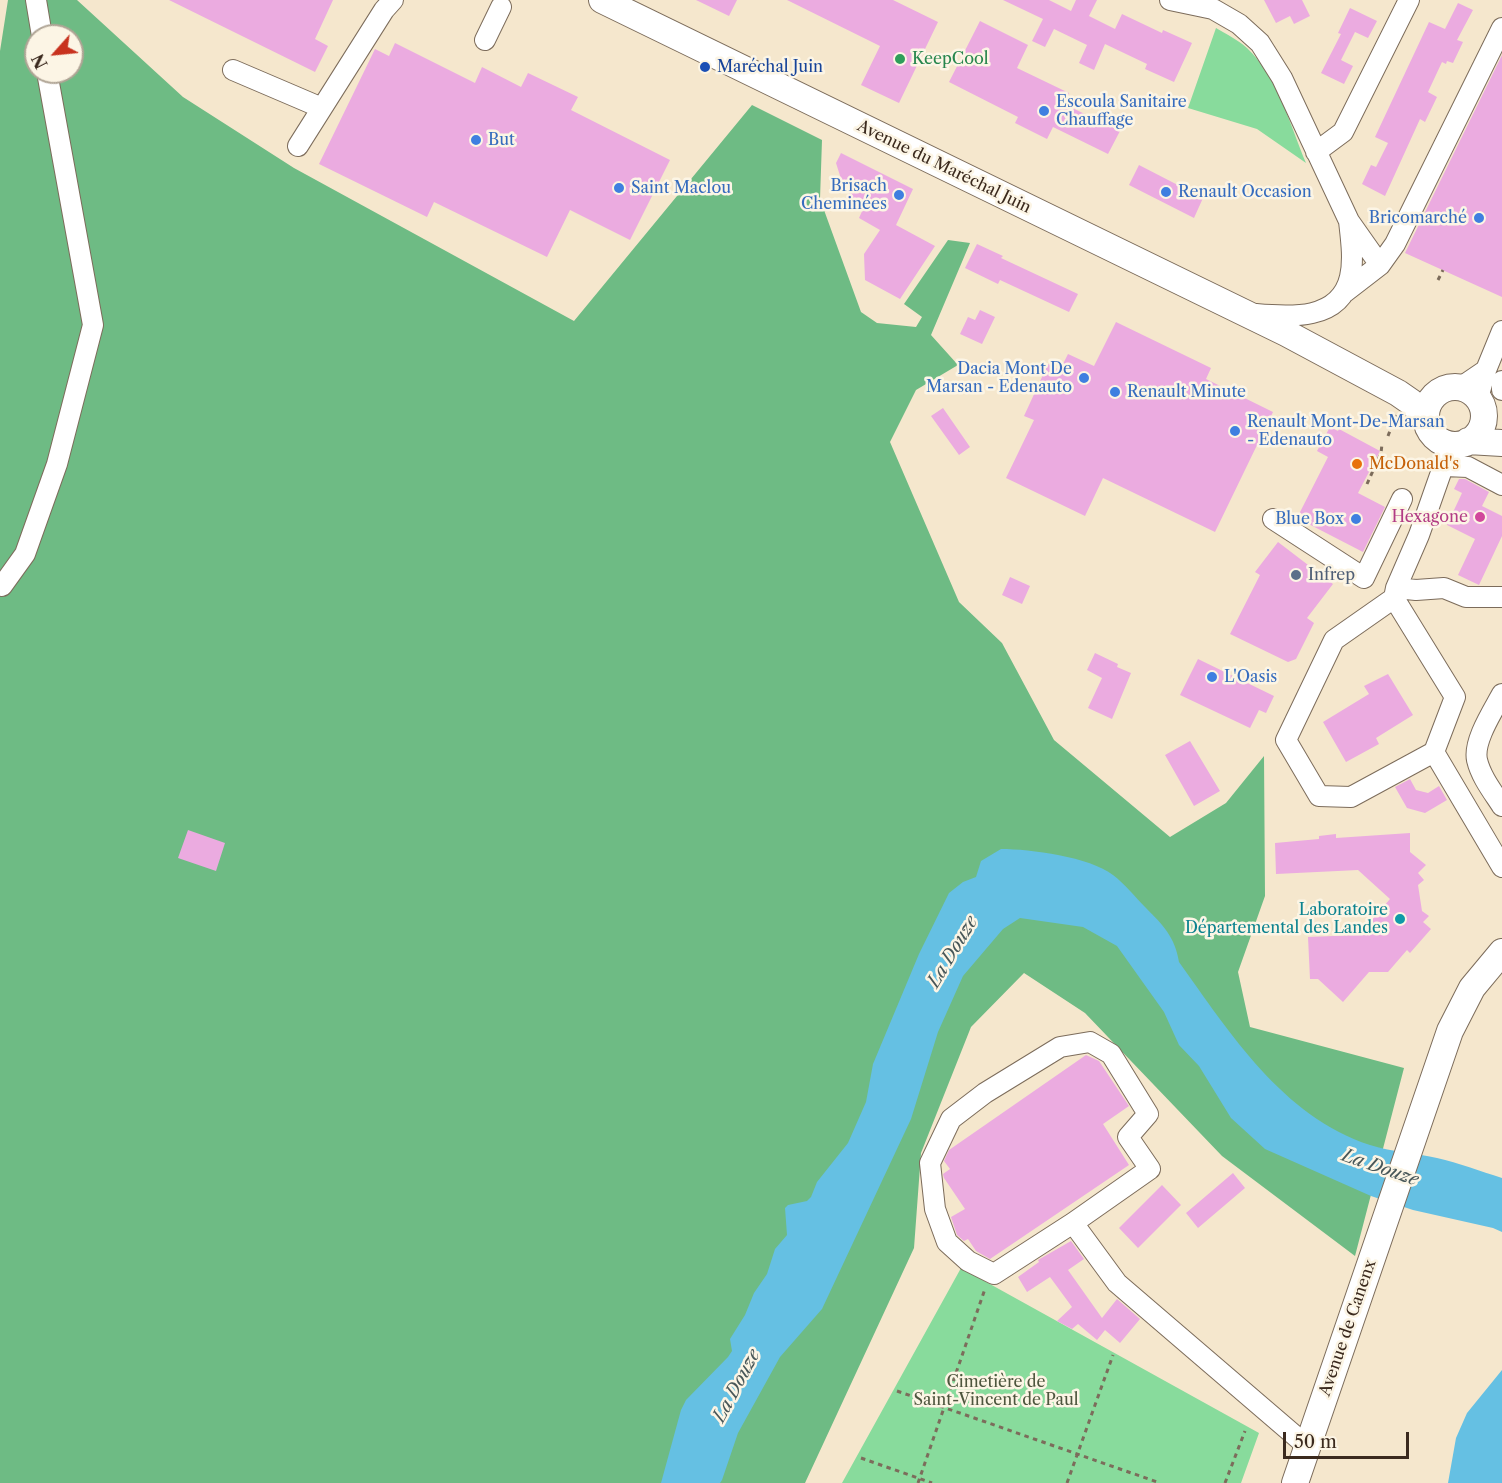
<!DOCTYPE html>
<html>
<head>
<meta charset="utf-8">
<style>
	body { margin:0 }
	#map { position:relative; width:1502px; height:1483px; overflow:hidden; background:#f5e7cd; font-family:"Libre Caslon Text",serif }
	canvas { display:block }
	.north { position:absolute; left:24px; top:24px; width:60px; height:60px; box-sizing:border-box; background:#fcf5e5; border:2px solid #afa495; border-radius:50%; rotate:243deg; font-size:16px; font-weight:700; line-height:24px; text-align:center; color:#3b2a1e }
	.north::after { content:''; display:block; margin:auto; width:21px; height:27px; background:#c8321e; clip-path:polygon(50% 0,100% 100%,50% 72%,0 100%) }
	.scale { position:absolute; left:1283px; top:1432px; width:126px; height:27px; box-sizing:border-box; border:3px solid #3b2a1e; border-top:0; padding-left:8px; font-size:18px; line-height:21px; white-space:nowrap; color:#3b2a1e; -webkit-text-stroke:4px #fcf5e5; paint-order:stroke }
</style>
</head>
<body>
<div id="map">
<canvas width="1502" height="1483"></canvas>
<div class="north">N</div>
<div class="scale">50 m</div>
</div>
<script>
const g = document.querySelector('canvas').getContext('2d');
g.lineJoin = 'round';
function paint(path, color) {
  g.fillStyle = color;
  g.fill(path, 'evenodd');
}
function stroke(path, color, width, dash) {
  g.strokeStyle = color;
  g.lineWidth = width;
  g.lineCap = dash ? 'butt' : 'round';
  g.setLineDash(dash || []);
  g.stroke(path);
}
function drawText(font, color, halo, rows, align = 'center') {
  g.font = font + ' "Libre Caslon Text",serif';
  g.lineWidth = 5;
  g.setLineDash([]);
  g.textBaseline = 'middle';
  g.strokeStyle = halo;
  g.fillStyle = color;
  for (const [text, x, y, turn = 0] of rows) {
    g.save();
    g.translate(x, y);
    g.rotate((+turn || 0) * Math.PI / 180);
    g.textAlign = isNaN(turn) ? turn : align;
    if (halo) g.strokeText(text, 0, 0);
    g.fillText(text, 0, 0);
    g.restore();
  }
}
paint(new Path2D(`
	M 1216,28 C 1226,34 1238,40 1247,48 C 1278,77 1290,125 1306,163 L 1257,129 L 1188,108 Z
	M 961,1268 L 1259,1433 L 1241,1483 L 842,1483 Z`), '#88db9c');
paint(new Path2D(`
	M 8,0 L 77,0 L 183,97 L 294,168 L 574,321 L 752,105 L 822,140 L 820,199 L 861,312 L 877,323 L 916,327 L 922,317 L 904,304 L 948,240 L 970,243 L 931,335 L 958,365 L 916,390 L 890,442 L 959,602 L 1002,643 L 1054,740 L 1170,837 L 1226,803 L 1264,756 L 1265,896 L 1238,972 L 1250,1027 L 1404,1068 L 1355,1256 L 1222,1156 L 1085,1013 L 1024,973 L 971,1027 L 921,1153 L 914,1248 L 805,1483 L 0,1483 L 0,51 ZM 36,36 L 72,36 L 72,72 L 36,72 Z`), '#6ebb84');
paint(new Path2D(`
	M 1001,849 C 1030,849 1090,857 1113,875 C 1125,884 1135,897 1146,908 C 1163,925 1175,937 1179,962 C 1230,1033 1282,1116 1370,1145 C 1391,1152 1414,1153 1437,1158 C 1459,1163 1480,1171 1502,1178 L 1502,1232 L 1493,1228 L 1413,1210 L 1371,1196 L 1265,1149 L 1231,1118 L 1199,1066 L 1179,1045 L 1164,1012 L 1117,946 L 1083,927 L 1020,918 L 1003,929 L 963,976 L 938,1032 L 911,1119 L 822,1309 L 780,1357 L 738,1433 L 722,1480 L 720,1483 L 661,1483 L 681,1410 L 686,1400 L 728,1357 L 732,1351 L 730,1339 L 745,1315 L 754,1293 L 767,1274 L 775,1249 L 787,1235 L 785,1208 L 788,1205 L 807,1201 L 811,1197 L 817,1182 L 848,1143 L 866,1102 L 873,1064 L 919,954 L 949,893 L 963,882 L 976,877 L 981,861 Z
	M 1502,1370 L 1502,1483 L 1448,1483 L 1456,1438 L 1467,1413 Z`), '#65c0e3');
paint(new Path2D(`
	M 169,0 L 333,0 L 315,39 L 328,46 L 315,72 Z
	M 696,0 L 737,0 L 729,16 Z
	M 787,0 L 893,0 L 938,22 L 899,103 L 861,85 L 880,46 Z
	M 1003,0 L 1049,0 L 1071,11 L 1076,0 L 1097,0 L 1089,16 L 1115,29 L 1122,14 L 1162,33 L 1163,30 L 1192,43 L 1174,82 L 1145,69 L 1147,64 L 1105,44 L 1094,70 L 1079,63 L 1087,45 L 1054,29 L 1045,47 L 1032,41 L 1043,19 Z
	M 1264,0 L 1302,0 L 1310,16 L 1294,24 L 1290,16 L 1276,23 Z
	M 1458,3 L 1473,10 L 1457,40 L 1463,42 L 1453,63 L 1447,61 L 1446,64 L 1442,62 L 1428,92 L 1437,97 L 1425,122 L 1420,119 L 1385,196 L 1362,184 L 1371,165 L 1376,167 L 1388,143 L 1375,137 L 1429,22 L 1445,29 Z
	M 1350,8 L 1377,21 L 1368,38 L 1355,32 L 1341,60 L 1353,66 L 1344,84 L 1321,73 L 1341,34 L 1338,33 Z
	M 980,21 L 1028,45 L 1017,68 L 1069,93 L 1064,104 L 1120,131 L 1108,154 L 1053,127 L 1047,139 L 1015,123 L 1018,117 L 949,82 Z
	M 395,43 L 475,83 L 482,67 L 521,87 L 528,73 L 578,97 L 571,110 L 670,160 L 630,240 L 570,210 L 547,257 L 434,202 L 427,217 L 319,164 L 375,49 L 389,56 Z
	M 1502,55 L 1502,297 L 1405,253 Z
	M 841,153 L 913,189 L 896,225 L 935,246 L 900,299 L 865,280 L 864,254 L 880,230 L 859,218 L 864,207 L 847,198 L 852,186 L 842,182 L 836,163 Z
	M 1139,165 L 1203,198 L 1194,218 L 1129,185 Z
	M 977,244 L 1003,256 L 1001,258 L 1078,294 L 1069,312 L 1000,280 L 998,284 L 965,268 Z
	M 980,310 L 995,317 L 982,344 L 960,334 L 968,317 L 975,320 Z
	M 1116,322 L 1211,368 L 1206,379 L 1273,412 L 1215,532 L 1103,478 L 1085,516 L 1006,478 L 1034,420 L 1024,416 L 1048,364 L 1060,370 L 1068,354 L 1094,366 Z
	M 943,408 L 970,447 L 959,455 L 931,416 Z
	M 1330,427 L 1338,431 L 1339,429 L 1380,451 L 1358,493 L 1385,507 L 1363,552 L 1297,518 L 1328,457 L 1317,451 Z
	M 1459,479 L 1465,479 L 1489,492 L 1482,506 L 1502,516 L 1502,536 L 1479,585 L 1458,575 L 1475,539 L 1447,525 L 1462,493 L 1454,489 Z
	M 1278,542 L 1333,584 L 1307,618 L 1314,623 L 1296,659 L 1288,662 L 1230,634 L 1260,575 L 1255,572 Z
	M 1010,577 L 1030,586 L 1022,604 L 1002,595 Z
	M 1095,653 L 1118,664 L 1117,667 L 1131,673 L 1112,719 L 1088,708 L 1102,678 L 1087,670 Z
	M 1198,659 L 1274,696 L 1266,713 L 1259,710 L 1250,728 L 1180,695 Z
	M 1388,674 L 1413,715 L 1376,738 L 1379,744 L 1346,762 L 1323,722 L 1369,694 L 1364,686 Z
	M 1190,741 L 1220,791 L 1194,806 L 1165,755 Z
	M 1410,779 L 1416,790 L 1428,793 L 1439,786 L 1447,800 L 1425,813 L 1407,808 L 1395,787 Z
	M 188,830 L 225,843 L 216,871 L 178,858 Z
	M 1410,833 L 1410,852 L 1426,865 L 1418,873 L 1424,880 L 1418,885 L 1422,911 L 1429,916 L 1423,922 L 1431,929 L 1410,953 L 1407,950 L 1388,972 L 1369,972 L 1343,1002 L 1318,979 L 1310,979 L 1308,937 L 1359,935 L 1390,899 L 1358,870 L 1276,874 L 1275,843 L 1319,839 L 1319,836 L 1336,834 L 1336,838 Z
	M 1086,1055 L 1099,1061 L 1129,1106 L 1103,1124 L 1129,1165 L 990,1259 L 976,1251 L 968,1239 L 964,1241 L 957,1235 L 951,1217 L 965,1209 L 944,1178 L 943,1174 L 950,1169 L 944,1161 L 949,1150 Z
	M 1233,1173 L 1245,1188 L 1198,1228 L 1186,1213 Z
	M 1162,1185 L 1181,1205 L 1138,1248 L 1119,1228 Z
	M 1071,1241 L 1084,1259 L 1068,1270 L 1102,1318 L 1117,1299 L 1140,1319 L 1120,1343 L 1105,1330 L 1097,1340 L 1078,1324 L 1072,1329 L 1057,1321 L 1072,1307 L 1050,1277 L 1027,1292 L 1018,1277 L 1039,1262 L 1038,1260 Z`), '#ebabe0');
const minor = new Path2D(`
	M 36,0 L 42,36
	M 1170,0 L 1213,9 L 1239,24 L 1260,43 L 1282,78 L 1349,221 L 1380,265
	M 485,40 L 501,7
	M 233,70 L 322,108
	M 298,146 L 384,10 L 393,0
	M 1316,152 L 1343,132 L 1409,0
	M 1345,292 L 1380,265 L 1395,244 L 1502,28
	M 1256,314 C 1290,317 1340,321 1350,277 C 1354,260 1351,239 1349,221
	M 1502,381 L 1502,390
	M 1461,387 L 1486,370
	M 1478,398 L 1486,370 L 1502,331
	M 1445,466 L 1468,467 L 1502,485
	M 1273,519 L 1364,578 L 1402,499
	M 2,586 L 25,554 L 57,464 L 93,325 L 47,72
	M 1396,588 L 1416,590 L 1444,588 L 1466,597 L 1502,597
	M 1394,598 L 1334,640 L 1286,740 L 1319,796 L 1351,797 L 1434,752 L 1455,697 L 1394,598 L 1396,588 L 1419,535 L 1451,444
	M 1502,694 C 1493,711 1473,741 1477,760 C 1481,777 1493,792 1502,806
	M 1434,752 L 1502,867
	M 1073,1223 L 1150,1169 L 1128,1137 L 1148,1114 L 1111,1054 L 1090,1042 L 1060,1047 L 985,1093 L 951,1119 L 930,1163 L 935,1209 L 947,1242 L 968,1261 L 994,1274 L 1073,1223 L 1117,1283 L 1307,1446`);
const major = new Path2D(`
	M 602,0 L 1286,333 L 1398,393 L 1411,402 L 1426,417
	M1426 416a29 29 0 1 1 58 0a29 29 0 1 1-58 0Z
	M 1468,441 L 1502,443
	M 1295,1483 L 1450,1031 L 1472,988 L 1502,952`);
stroke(minor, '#7c6c5b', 22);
stroke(major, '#7c6c5b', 28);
stroke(new Path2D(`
	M 1438,280 L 1443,270
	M 1388,436 L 1396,415
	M 1367,484 L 1381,453 L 1382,444
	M 897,1391 L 1160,1483
	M 861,1458 L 932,1483
	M 918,1483 L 985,1289
	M 1067,1483 L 1113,1355
	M 1225,1483 L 1245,1431`), '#7c6c5b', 3, [4.5, 4.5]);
stroke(minor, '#fff', 20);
stroke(major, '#fff', 26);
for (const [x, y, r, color] of [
	[900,59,6,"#2e9e5b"],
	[705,67,6,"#1a4fb4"],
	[1044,111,6,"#3f7fe0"],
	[476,140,6,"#3f7fe0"],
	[619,188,6,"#3f7fe0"],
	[1166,192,6,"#3f7fe0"],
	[899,195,6,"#3f7fe0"],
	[1479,218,6,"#3f7fe0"],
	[1084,378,6,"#3f7fe0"],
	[1115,392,6,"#3f7fe0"],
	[1235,431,6,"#3f7fe0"],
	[1357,464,6,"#e8710a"],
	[1480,517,6,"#d1479c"],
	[1356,519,6,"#3f7fe0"],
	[1296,575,6,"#5c6f8a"],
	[1212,677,6,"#3f7fe0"],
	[1400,919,6,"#0f9aa8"]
]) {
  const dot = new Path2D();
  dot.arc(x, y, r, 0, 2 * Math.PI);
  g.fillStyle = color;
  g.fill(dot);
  stroke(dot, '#fcf5e5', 2);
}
drawText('16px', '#27864d', '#fcf5e5', [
	["KeepCool",912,59]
], 'left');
drawText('16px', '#164399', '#fcf5e5', [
	["Maréchal Juin",717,67]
], 'left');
drawText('16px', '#366cbe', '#fcf5e5', [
	["Escoula Sanitaire",1056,102],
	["Chauffage",1056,120],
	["But",488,140],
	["Brisach",887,186,"right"],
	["Cheminées",887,204,"right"],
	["Saint Maclou",631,188],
	["Renault Occasion",1178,192],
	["Bricomarché",1467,218,"right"],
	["Dacia Mont De",1072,369,"right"],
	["Marsan - Edenauto",1072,387,"right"],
	["Renault Minute",1127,392],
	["Renault Mont-De-Marsan",1247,422],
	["- Edenauto",1247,440],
	["Blue Box",1344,519,"right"],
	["L'Oasis",1224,677]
], 'left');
drawText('16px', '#3b2a1e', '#fcf5e5', [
	["Avenue du Maréchal Juin",944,167,26],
	["Avenue de Canenx",1348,1328,-71]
]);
drawText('16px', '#c56008', '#fcf5e5', [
	["McDonald's",1369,464]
], 'left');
drawText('16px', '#b23c85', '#fcf5e5', [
	["Hexagone",1468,517]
], 'right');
drawText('16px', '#4e5e75', '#fcf5e5', [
	["Infrep",1308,575]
], 'left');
drawText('16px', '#0d838f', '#fcf5e5', [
	["Laboratoire",1388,910],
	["Départemental des Landes",1388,928]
], 'right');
drawText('16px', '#4e563e', '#fcf5e5', [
	["Cimetière de",996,1382],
	["Saint-Vincent de Paul",996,1400]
]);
drawText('italic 18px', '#485759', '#fcf5e5', [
	["La Douze",953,952,-59],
	["La Douze",1380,1168,19],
	["La Douze",737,1386,-62]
]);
</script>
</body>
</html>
